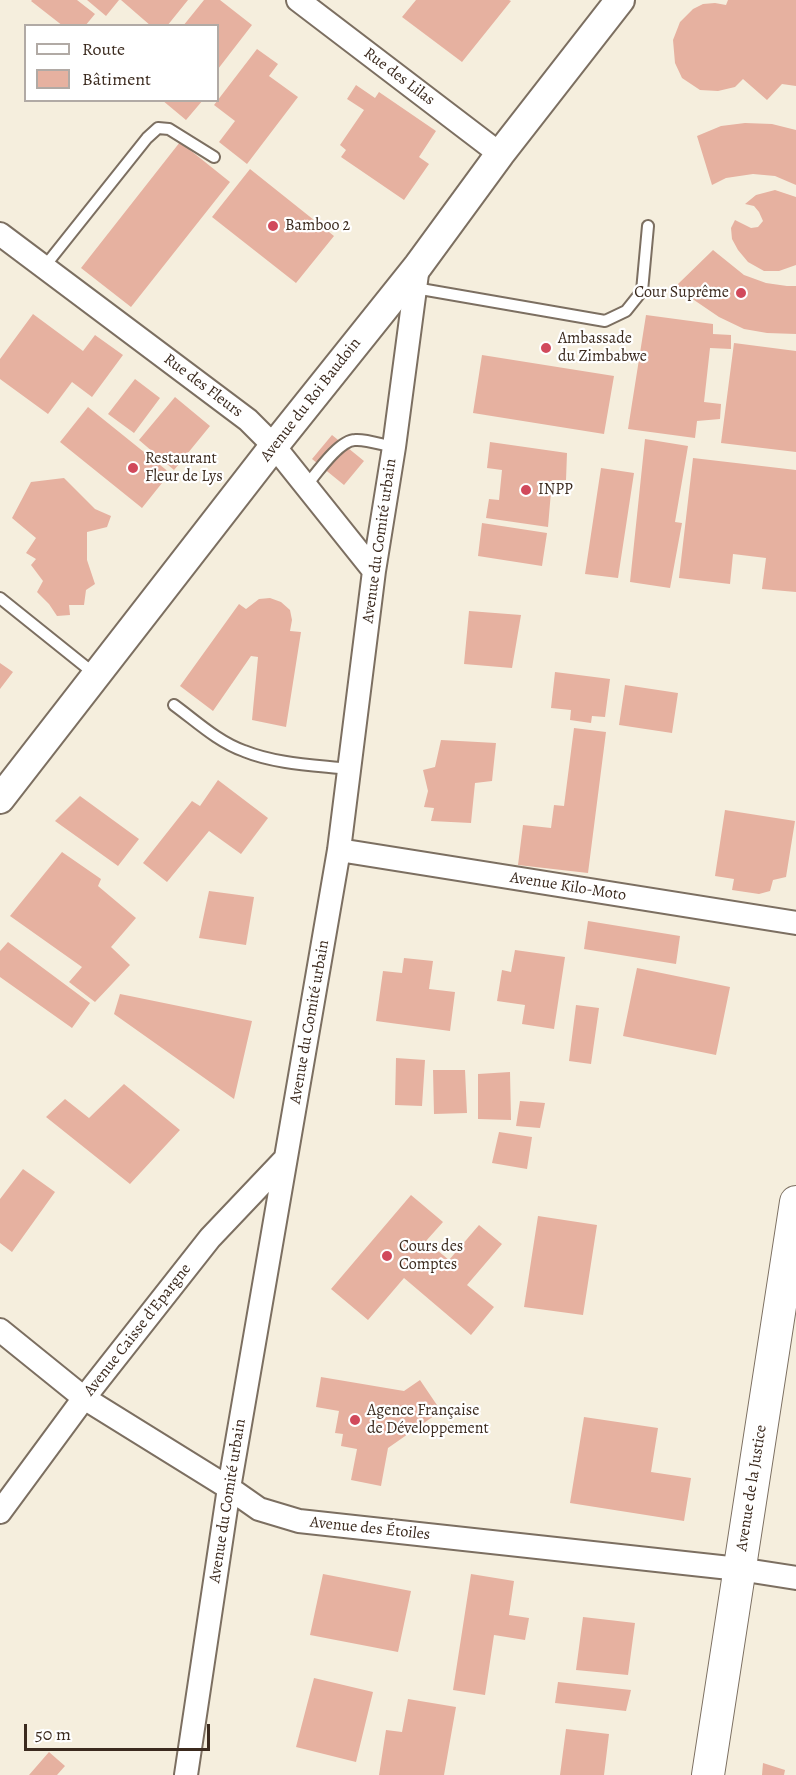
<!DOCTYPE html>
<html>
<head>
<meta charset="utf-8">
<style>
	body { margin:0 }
	#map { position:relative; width:796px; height:1775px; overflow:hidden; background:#f5eedd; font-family:Alegreya,serif }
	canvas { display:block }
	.legend { position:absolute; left:24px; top:24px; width:195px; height:78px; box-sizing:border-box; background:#fff; border:2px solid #b1aaa5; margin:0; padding:8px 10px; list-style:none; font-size:18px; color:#3b2a1e }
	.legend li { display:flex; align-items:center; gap:12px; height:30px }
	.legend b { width:30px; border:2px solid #b1aaa5 }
	.scale { position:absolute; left:24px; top:1724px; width:186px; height:27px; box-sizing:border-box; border:3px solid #3b2a1e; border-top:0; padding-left:8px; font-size:18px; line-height:21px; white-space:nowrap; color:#3b2a1e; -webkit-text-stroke:4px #fff; paint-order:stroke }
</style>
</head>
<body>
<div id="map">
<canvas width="796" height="1775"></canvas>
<ul class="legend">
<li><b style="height:8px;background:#fff"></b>Route</li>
<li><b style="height:16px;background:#e6b1a0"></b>Bâtiment</li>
</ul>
<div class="scale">50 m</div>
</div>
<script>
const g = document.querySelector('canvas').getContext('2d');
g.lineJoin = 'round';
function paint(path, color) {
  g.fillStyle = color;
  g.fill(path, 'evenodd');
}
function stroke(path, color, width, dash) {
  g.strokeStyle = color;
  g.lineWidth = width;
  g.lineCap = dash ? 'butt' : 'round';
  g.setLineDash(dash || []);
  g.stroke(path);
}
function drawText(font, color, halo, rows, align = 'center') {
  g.font = font + ' Alegreya,serif';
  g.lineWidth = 4.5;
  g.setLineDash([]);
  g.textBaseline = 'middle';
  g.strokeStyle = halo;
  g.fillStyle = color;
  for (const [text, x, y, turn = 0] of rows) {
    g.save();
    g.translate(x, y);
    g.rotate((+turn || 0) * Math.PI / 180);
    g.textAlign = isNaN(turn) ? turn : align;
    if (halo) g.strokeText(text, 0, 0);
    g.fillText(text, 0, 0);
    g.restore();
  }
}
paint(new Path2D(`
	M 32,0 L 77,0 L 95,14 L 85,26 L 63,26 L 31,1 Z
	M 87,0 L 119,0 L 106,16 Z
	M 121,0 L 188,0 L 167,26 L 151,26 Z
	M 204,0 L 220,0 L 252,25 L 218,69 L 218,26 L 183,26 Z
	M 416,0 L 509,0 L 511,1 L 462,62 L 402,17 Z
	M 728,0 L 796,0 L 796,86 L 782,84 L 767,100 L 743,79 L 735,87 L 718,91 L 700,90 L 682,78 L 675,63 L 673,40 L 680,22 L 693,9 L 703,4 L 715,3 L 726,5 Z
	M 257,49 L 278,64 L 269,76 L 298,97 L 247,164 L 219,142 L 235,121 L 214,105 Z
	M 356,85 L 375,98 L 379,92 L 436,131 L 419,157 L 429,164 L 404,200 L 341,157 L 346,150 L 340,145 L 364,110 L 347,99 Z
	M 162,100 L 203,100 L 186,120 Z
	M 745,123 L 772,124 L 796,130 L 796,185 L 775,176 L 753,174 L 726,178 L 712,185 L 697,136 L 721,126 Z
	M 180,142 L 230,182 L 131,307 L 81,268 Z
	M 250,169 L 334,236 L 296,283 L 212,217 Z
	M 775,190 L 796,197 L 796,265 L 779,271 L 764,271 L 748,262 L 738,250 L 732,239 L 731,228 L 735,220 L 751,228 L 758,227 L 763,221 L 759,212 L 754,206 L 745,204 L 756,195 Z
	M 713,250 L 744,275 L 766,283 L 787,286 L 796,286 L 796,334 L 767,333 L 744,329 L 719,317 L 694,300 L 677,285 Z
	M 33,314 L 83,351 L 95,335 L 123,355 L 92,397 L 72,382 L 48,414 L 0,379 L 0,359 Z
	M 646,315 L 713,324 L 713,334 L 731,335 L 731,349 L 710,348 L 704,402 L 721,404 L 720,419 L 697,421 L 695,438 L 628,429 Z
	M 734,343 L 796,351 L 796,452 L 721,443 Z
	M 482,355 L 614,376 L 604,434 L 473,413 Z
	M 135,379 L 160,398 L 134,433 L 108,414 Z
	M 175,397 L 210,426 L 174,470 L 139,440 Z
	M 88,407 L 170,473 L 142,508 L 60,442 Z
	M 332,435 L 364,461 L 344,485 L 312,459 Z
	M 645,439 L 688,446 L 675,522 L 682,523 L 670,588 L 630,582 Z
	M 490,442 L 567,453 L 566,480 L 552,480 L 548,527 L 486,518 L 489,499 L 499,500 L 502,470 L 487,468 Z
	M 693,458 L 796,470 L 796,592 L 762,589 L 766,558 L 733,554 L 730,584 L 679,578 Z
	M 601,468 L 634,473 L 618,578 L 585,574 Z
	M 64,478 L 95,509 L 111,516 L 107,527 L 87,532 L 87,560 L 95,584 L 86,590 L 84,605 L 69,605 L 70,615 L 57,616 L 49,604 L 37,592 L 43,581 L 31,565 L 36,559 L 26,553 L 36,538 L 12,518 L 31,482 Z
	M 482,523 L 547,533 L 542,566 L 478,556 Z
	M 270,598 L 281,602 L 290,610 L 292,620 L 290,631 L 301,632 L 286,727 L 252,720 L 258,657 L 251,656 L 213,711 L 180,686 L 239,604 L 246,609 L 259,599 Z
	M 469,611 L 521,615 L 512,668 L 464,664 Z
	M 0,663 L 13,672 L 0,689 Z
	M 555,672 L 610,679 L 605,717 L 592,716 L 591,723 L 570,720 L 571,710 L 551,708 Z
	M 625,685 L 678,693 L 672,733 L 619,725 Z
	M 574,728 L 606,732 L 588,873 L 518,865 L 523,825 L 551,828 L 554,805 L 564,806 Z
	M 441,740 L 496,743 L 492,781 L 475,783 L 471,823 L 431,821 L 434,808 L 424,807 L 428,791 L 423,770 L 435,767 Z
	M 218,780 L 268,818 L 241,854 L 209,831 L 167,882 L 143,863 L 192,801 L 200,806 Z
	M 80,796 L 139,839 L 118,866 L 55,821 Z
	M 725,810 L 795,821 L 786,877 L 773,880 L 770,891 L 759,894 L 732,890 L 734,879 L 715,876 Z
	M 62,852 L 101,879 L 98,886 L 136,918 L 111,947 L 130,965 L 95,1002 L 69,982 L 82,967 L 10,916 Z
	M 209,891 L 254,897 L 246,945 L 199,938 Z
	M 588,921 L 680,936 L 676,964 L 584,949 Z
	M 8,942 L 90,1003 L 72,1028 L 0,977 L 0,951 Z
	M 515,950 L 565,957 L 554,1029 L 522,1024 L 525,1005 L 497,1001 L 502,970 L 511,972 Z
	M 404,958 L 433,961 L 429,989 L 455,992 L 450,1031 L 376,1021 L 383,971 L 402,973 Z
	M 637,968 L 730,987 L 716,1055 L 623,1036 Z
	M 120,994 L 252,1021 L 234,1099 L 114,1014 Z
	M 576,1005 L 599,1008 L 591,1064 L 569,1061 Z
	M 396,1058 L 425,1060 L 422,1106 L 395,1105 Z
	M 433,1070 L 465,1070 L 467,1113 L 434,1114 Z
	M 510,1072 L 511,1120 L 478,1119 L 478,1074 Z
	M 124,1084 L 180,1130 L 130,1184 L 46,1117 L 65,1099 L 89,1118 Z
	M 520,1101 L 545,1103 L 540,1128 L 516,1126 Z
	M 499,1132 L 532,1137 L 527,1169 L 492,1163 Z
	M 23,1169 L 55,1192 L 12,1252 L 0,1243 L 0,1199 Z
	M 411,1195 L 443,1222 L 426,1241 L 449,1260 L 479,1225 L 502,1244 L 467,1285 L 494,1307 L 471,1335 L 404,1278 L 368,1320 L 331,1289 Z
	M 538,1216 L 597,1225 L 583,1315 L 524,1307 Z
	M 321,1377 L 404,1391 L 420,1380 L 441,1411 L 388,1448 L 381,1486 L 351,1480 L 357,1449 L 341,1446 L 343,1434 L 335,1433 L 339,1411 L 316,1407 Z
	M 584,1417 L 658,1428 L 651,1472 L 691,1478 L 684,1521 L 570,1503 Z
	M 323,1574 L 411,1591 L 398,1652 L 310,1635 Z
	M 471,1574 L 514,1581 L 509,1615 L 529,1618 L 525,1640 L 494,1635 L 485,1695 L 453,1690 Z
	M 583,1617 L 635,1623 L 628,1675 L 576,1670 Z
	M 314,1678 L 373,1692 L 356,1762 L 296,1747 Z
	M 558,1682 L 631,1690 L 626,1711 L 555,1703 Z
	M 408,1699 L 456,1707 L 444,1775 L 379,1775 L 386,1730 L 402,1732 Z
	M 566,1729 L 609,1734 L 604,1775 L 560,1775 Z
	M 49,1752 L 65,1766 L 57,1775 L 29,1775 Z
	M 763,1763 L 785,1770 L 784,1775 L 762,1775 Z`), '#e6b1a0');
const service = new Path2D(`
	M 45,266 L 147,138 L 158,128 L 169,129 L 214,157
	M 415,288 L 605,321 L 626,311 L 642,291 L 648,226
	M 306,486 C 316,474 339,440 355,440 C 367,439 382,445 394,447
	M 0,598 L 96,675
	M 174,705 C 196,721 218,742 244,751 C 276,764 314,765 349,769`);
const minor = new Path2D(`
	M 298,0 L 500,154
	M 0,234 L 248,420 L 274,446 L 374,571
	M 339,850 L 796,923
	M 0,1330 L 84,1398 L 229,1488 L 259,1509 L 299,1521 L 739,1569 L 796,1578
	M 0,1512 L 84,1398 L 210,1238 L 286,1158
	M 186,1775 L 229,1488 L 339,850 L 374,571 L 394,447 L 418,266`);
const tertiary = new Path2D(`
	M 0,799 L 274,446 L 418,266 L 500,154 L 620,0`);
const secondary = new Path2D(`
	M 708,1775 L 796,1202`);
stroke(service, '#7c6f61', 14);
stroke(minor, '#7c6f61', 26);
stroke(tertiary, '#7c6f61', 32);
stroke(secondary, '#7c6f61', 34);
stroke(service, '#fff', 10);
stroke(minor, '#fff', 22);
stroke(tertiary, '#fff', 28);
stroke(secondary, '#fff', 32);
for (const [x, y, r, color] of [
	[273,226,6,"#d1495b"],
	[741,293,6,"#d1495b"],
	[546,348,6,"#d1495b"],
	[133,468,6,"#d1495b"],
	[526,490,6,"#d1495b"],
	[387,1256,6,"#d1495b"],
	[355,1420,6,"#d1495b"]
]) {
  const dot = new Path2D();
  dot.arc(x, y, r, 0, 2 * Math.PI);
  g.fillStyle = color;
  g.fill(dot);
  stroke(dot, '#fff', 2);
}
drawText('16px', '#3b2a1e', '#fff', [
	["Rue des Lilas",399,77,37],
	["Rue des Fleurs",203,386,37],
	["Avenue du Roi Baudoin",311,400,-52],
	["Avenue du Comité urbain",380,541,-82],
	["Avenue Kilo-Moto",568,887,9],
	["Avenue du Comité urbain",310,1022,-80],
	["Avenue Caisse d'Epargne",138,1330,-52],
	["Avenue de la Justice",752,1488,-81],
	["Avenue du Comité urbain",228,1501,-81],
	["Avenue des Étoiles",370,1529,6]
]);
drawText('16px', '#3b2a1e', '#fff', [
	["Bamboo 2",285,226],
	["Cour Suprême",729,293,"right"],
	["Ambassade",558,339],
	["du Zimbabwe",558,357],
	["Restaurant",145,459],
	["Fleur de Lys",145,477],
	["INPP",538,490],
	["Cours des",399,1247],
	["Comptes",399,1265],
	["Agence Française",367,1411],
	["de Développement",367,1429]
], 'left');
</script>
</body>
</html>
